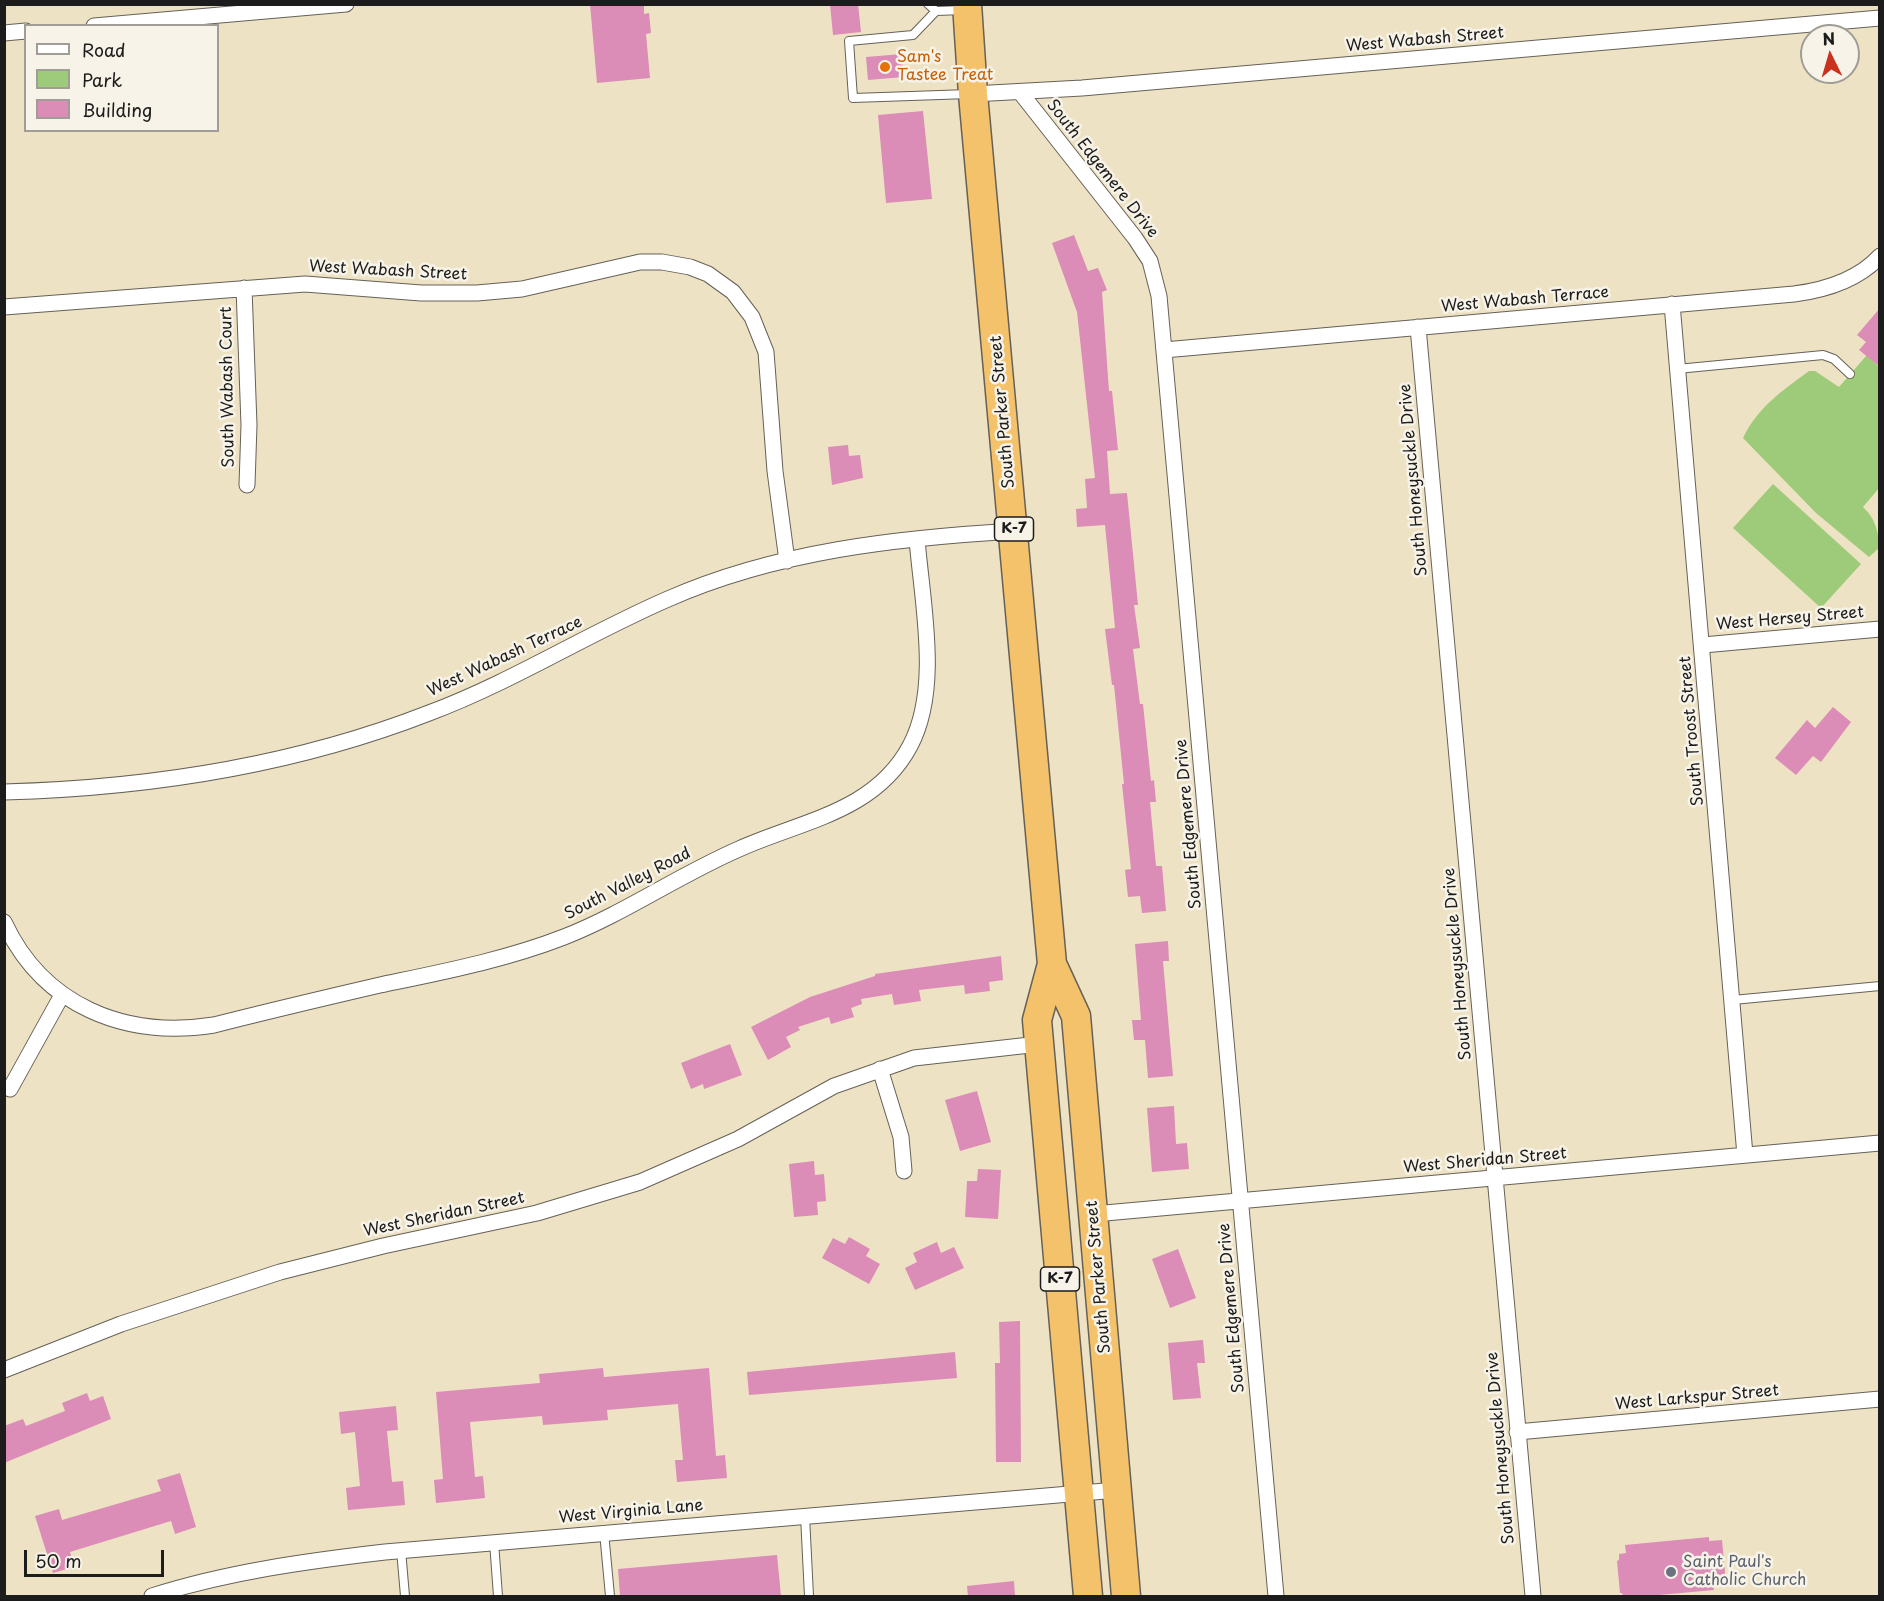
<!DOCTYPE html>
<html>
<head>
<meta charset="utf-8">
<style>
	body { margin:0 }
	#map { position:relative; width:1884px; height:1601px; overflow:hidden; background:#eee2c4; font-family:"Playpen Sans",sans-serif }
	canvas { display:block }
	.frame { position:absolute; inset:0; border:6px solid #1c1c1c; pointer-events:none }
	.legend { position:absolute; left:24px; top:24px; width:195px; height:108px; box-sizing:border-box; background:#f7f3e8; border:2px solid #9f9d96; margin:0; padding:8px 10px; list-style:none; font-size:18px; color:#1c1c1c }
	.legend li { display:flex; align-items:center; gap:12px; height:30px }
	.legend b { width:30px; border:2px solid #9f9d96 }
	.north { position:absolute; left:1800px; top:24px; width:60px; height:60px; box-sizing:border-box; background:#f7f3e8; border:2px solid #9f9d96; border-radius:50%; rotate:355deg; font-size:16px; font-weight:700; line-height:24px; text-align:center; color:#1c1c1c }
	.north::after { content:''; display:block; margin:auto; width:21px; height:27px; background:#c8321e; clip-path:polygon(50% 0,100% 100%,50% 72%,0 100%) }
	.scale { position:absolute; left:24px; top:1550px; width:140px; height:27px; box-sizing:border-box; border:3px solid #1c1c1c; border-top:0; padding-left:8px; font-size:18px; line-height:21px; white-space:nowrap; color:#1c1c1c; -webkit-text-stroke:4px #f7f3e8; paint-order:stroke }
</style>
</head>
<body>
<div id="map">
<canvas width="1884" height="1601"></canvas>
<div class="frame"></div>
<ul class="legend">
<li><b style="height:8px;background:#fff"></b>Road</li>
<li><b style="height:16px;background:#9ecb79"></b>Park</li>
<li><b style="height:16px;background:#db8cb7"></b>Building</li>
</ul>
<div class="north">N</div>
<div class="scale">50 m</div>
</div>
<script>
const g = document.querySelector('canvas').getContext('2d');
g.lineJoin = 'round';
function paint(path, color) {
  g.fillStyle = color;
  g.fill(path, 'evenodd');
}
function stroke(path, color, width, dash) {
  g.strokeStyle = color;
  g.lineWidth = width;
  g.lineCap = dash ? 'butt' : 'round';
  g.setLineDash(dash || []);
  g.stroke(path);
}
function drawText(font, color, halo, rows, align = 'center') {
  g.font = font + ' "Playpen Sans",sans-serif';
  g.lineWidth = 5;
  g.setLineDash([]);
  g.textBaseline = 'middle';
  g.strokeStyle = halo;
  g.fillStyle = color;
  for (const [text, x, y, turn = 0] of rows) {
    g.save();
    g.translate(x, y);
    g.rotate((+turn || 0) * Math.PI / 180);
    g.textAlign = isNaN(turn) ? turn : align;
    if (halo) g.strokeText(text, 0, 0);
    g.fillText(text, 0, 0);
    g.restore();
  }
}
paint(new Path2D(`
	M 1867,355 L 1879,367 L 1880,487 L 1863,507 C 1875,518 1879,532 1879,548 L 1869,557 L 1816,513 L 1743,438 C 1758,407 1782,391 1809,371 L 1815,371 L 1839,387 Z
	M 1773,484 L 1861,564 L 1821,608 L 1733,528 Z`), '#9ecb79');
paint(new Path2D(`
	M 590,4 L 644,4 L 644,14 L 649,13 L 651,33 L 646,34 L 650,78 L 597,83 Z
	M 830,4 L 858,4 L 861,32 L 833,35 Z
	M 902,54 L 904,77 L 868,80 L 866,57 Z
	M 923,111 L 932,199 L 886,203 L 878,115 Z
	M 1074,235 L 1088,271 L 1098,268 L 1107,290 L 1102,292 L 1109,391 L 1112,391 L 1118,450 L 1107,451 L 1110,494 L 1127,493 L 1138,605 L 1134,605 L 1140,648 L 1133,649 L 1140,704 L 1143,704 L 1151,781 L 1154,780 L 1156,802 L 1150,802 L 1156,866 L 1162,866 L 1166,911 L 1142,913 L 1140,896 L 1128,897 L 1125,870 L 1131,869 L 1122,784 L 1124,784 L 1114,685 L 1112,685 L 1105,629 L 1115,628 L 1105,525 L 1077,527 L 1076,509 L 1087,508 L 1085,479 L 1095,478 L 1077,312 L 1052,243 Z
	M 1880,308 L 1880,367 L 1859,350 L 1866,342 L 1857,335 Z
	M 848,445 L 849,456 L 860,455 L 863,478 L 832,485 L 828,447 Z
	M 1833,707 L 1851,722 L 1821,762 L 1813,756 L 1796,775 L 1775,758 L 1807,720 L 1815,728 Z
	M 1168,941 L 1169,961 L 1163,961 L 1173,1076 L 1148,1078 L 1145,1040 L 1134,1040 L 1132,1020 L 1141,1020 L 1135,944 Z
	M 1001,956 L 1003,980 L 989,982 L 990,991 L 965,994 L 964,985 L 936,988 L 919,990 L 921,1001 L 894,1005 L 892,994 L 861,999 L 862,1004 L 851,1008 L 854,1017 L 831,1024 L 829,1017 L 798,1027 L 800,1030 L 786,1037 L 791,1047 L 768,1060 L 751,1027 L 810,997 L 875,976 L 875,974 Z
	M 730,1044 L 742,1075 L 704,1089 L 703,1084 L 691,1089 L 681,1063 Z
	M 977,1091 L 991,1142 L 960,1151 L 945,1100 Z
	M 1174,1106 L 1176,1144 L 1187,1143 L 1189,1169 L 1152,1172 L 1147,1108 Z
	M 814,1161 L 815,1175 L 824,1174 L 826,1201 L 817,1202 L 818,1215 L 794,1217 L 789,1164 Z
	M 978,1169 L 1001,1170 L 998,1219 L 965,1217 L 967,1181 L 977,1181 Z
	M 849,1237 L 870,1249 L 866,1256 L 880,1264 L 869,1284 L 822,1258 L 833,1238 L 845,1244 Z
	M 937,1242 L 941,1253 L 954,1247 L 964,1268 L 915,1290 L 905,1268 L 917,1262 L 913,1253 Z
	M 1178,1249 L 1196,1298 L 1170,1308 L 1152,1259 Z
	M 1020,1321 L 1021,1462 L 996,1462 L 995,1363 L 1000,1363 L 999,1322 Z
	M 1203,1340 L 1205,1363 L 1197,1363 L 1201,1398 L 1173,1400 L 1168,1343 Z
	M 955,1352 L 957,1378 L 749,1395 L 747,1372 Z
	M 603,1368 L 604,1377 L 709,1368 L 716,1456 L 725,1455 L 727,1478 L 677,1482 L 675,1460 L 683,1460 L 678,1404 L 607,1410 L 608,1420 L 543,1425 L 542,1416 L 470,1422 L 475,1477 L 483,1476 L 485,1498 L 436,1503 L 434,1480 L 443,1479 L 436,1392 L 540,1383 L 539,1374 Z
	M 87,1393 L 90,1401 L 103,1396 L 111,1419 L 4,1463 L 4,1426 L 23,1419 L 26,1426 L 65,1411 L 62,1403 Z
	M 396,1406 L 398,1430 L 387,1431 L 392,1482 L 403,1481 L 405,1505 L 348,1510 L 346,1488 L 360,1486 L 355,1432 L 341,1434 L 339,1412 Z
	M 180,1473 L 196,1527 L 175,1534 L 171,1521 L 70,1552 L 74,1567 L 53,1573 L 35,1516 L 59,1509 L 62,1520 L 161,1491 L 157,1480 Z
	M 1709,1537 L 1709,1541 L 1722,1540 L 1726,1583 L 1713,1584 L 1714,1590 L 1648,1596 L 1623,1596 L 1622,1593 L 1620,1593 L 1617,1561 L 1619,1560 L 1619,1554 L 1626,1553 L 1625,1545 Z
	M 777,1555 L 781,1596 L 620,1596 L 618,1569 Z
	M 1014,1581 L 1015,1596 L 968,1596 L 967,1586 Z`), '#db8cb7');
const lane = new Path2D(`
	M 928,4 L 936,11 L 963,10
	M 936,11 L 913,35 L 849,41 L 853,98 L 969,94
	M 1677,369 L 1823,355 L 1834,359 L 1850,374
	M 1733,1000 L 1880,986
	M 805,1516 L 809,1596
	M 604,1532 L 610,1596
	M 494,1542 L 498,1596
	M 401,1550 L 405,1596`);
const street = new Path2D(`
	M 94,26 L 346,4
	M 4,33 L 26,31
	M 1020,92 L 1135,238 L 1150,261 L 1159,296 L 1276,1596
	M 973,94 L 1082,88 L 1880,18
	M 244,288 L 249,425 L 247,485
	M 1672,304 L 1745,1155
	M 4,307 L 305,284 L 421,293 L 477,293 L 522,289 L 640,262 L 662,262 L 690,267 L 708,274 L 733,292 L 752,317 L 766,352 L 775,471 L 787,561
	M 1418,327 L 1533,1596
	M 1164,350 L 1794,294 C 1825,290 1858,280 1880,256
	M 1703,645 L 1880,629
	M 4,792 C 150,788 293,766 429,713 C 512,682 587,634 668,599 C 777,551 897,538 1014,531
	M 4,922 C 43,1006 125,1039 214,1025 C 269,1011 324,998 380,985 C 442,972 505,960 564,937 C 625,913 679,875 739,849 C 801,821 875,812 910,746 C 941,688 922,603 917,539
	M 880,1069 L 901,1137 L 904,1171
	M 10,1089 L 62,995
	M 1094,1214 L 1880,1143
	M 4,1370 L 121,1324 L 280,1272 L 383,1246 L 537,1213 L 640,1182 L 738,1139 L 834,1086 L 914,1058 L 1039,1044
	M 1517,1432 L 1880,1399
	M 152,1596 C 227,1572 307,1561 385,1552 L 1117,1490`);
const highway = new Path2D(`
	M 967,4 L 973,94 L 1052,964 L 1037,1020 L 1088,1596
	M 1052,964 L 1076,1016 L 1126,1596`);
stroke(lane, '#666157', 10);
stroke(street, '#666157', 17);
stroke(highway, '#666157', 31);
stroke(lane, '#fff', 8);
stroke(street, '#fff', 15);
stroke(highway, '#f4c26a', 28);
for (const [x, y, r, color] of [
	[885,67,6,"#e8710a"],
	[1671,1572,6,"#6b7280"]
]) {
  const dot = new Path2D();
  dot.arc(x, y, r, 0, 2 * Math.PI);
  g.fillStyle = color;
  g.fill(dot);
  stroke(dot, '#f7f3e8', 2);
}
for (const [x, y, w] of [
	[1014,529,39],
	[1060,1279,39]
]) {
  const box = new Path2D();
  box.roundRect(x - w / 2, y - 12, w, 24, 4.5);
  g.fillStyle = '#f7f3e8';
  g.fill(box);
  stroke(box, '#1c1c1c', 1.5);
}
drawText('bold 15px', '#1c1c1c', null, [
	["K-7",1014,529],
	["K-7",1060,1279]
]);
drawText('16px', '#1c1c1c', '#f7f3e8', [
	["West Wabash Street",1425,40,-5],
	["South Edgemere Drive",1102,169,52],
	["West Wabash Street",388,271,3],
	["West Wabash Terrace",1525,300,-5],
	["South Wabash Court",228,387,-91],
	["South Parker Street",1003,412,-95],
	["South Honeysuckle Drive",1414,480,-95],
	["West Hersey Street",1790,619,-5],
	["West Wabash Terrace",505,657,-25],
	["South Troost Street",1692,731,-95],
	["South Edgemere Drive",1189,824,-95],
	["South Valley Road",628,884,-27],
	["South Honeysuckle Drive",1458,964,-95],
	["West Sheridan Street",1485,1161,-5],
	["West Sheridan Street",444,1215,-12],
	["South Parker Street",1099,1277,-95],
	["South Edgemere Drive",1232,1308,-95],
	["West Larkspur Street",1697,1398,-5],
	["South Honeysuckle Drive",1501,1448,-95],
	["West Virginia Lane",631,1512,-5]
]);
drawText('16px', '#c56008', '#f7f3e8', [
	["Sam's",897,58],
	["Tastee Treat",897,76]
], 'left');
drawText('16px', '#5b616d', '#f7f3e8', [
	["Saint Paul's",1683,1563],
	["Catholic Church",1683,1581]
], 'left');
</script>
</body>
</html>
